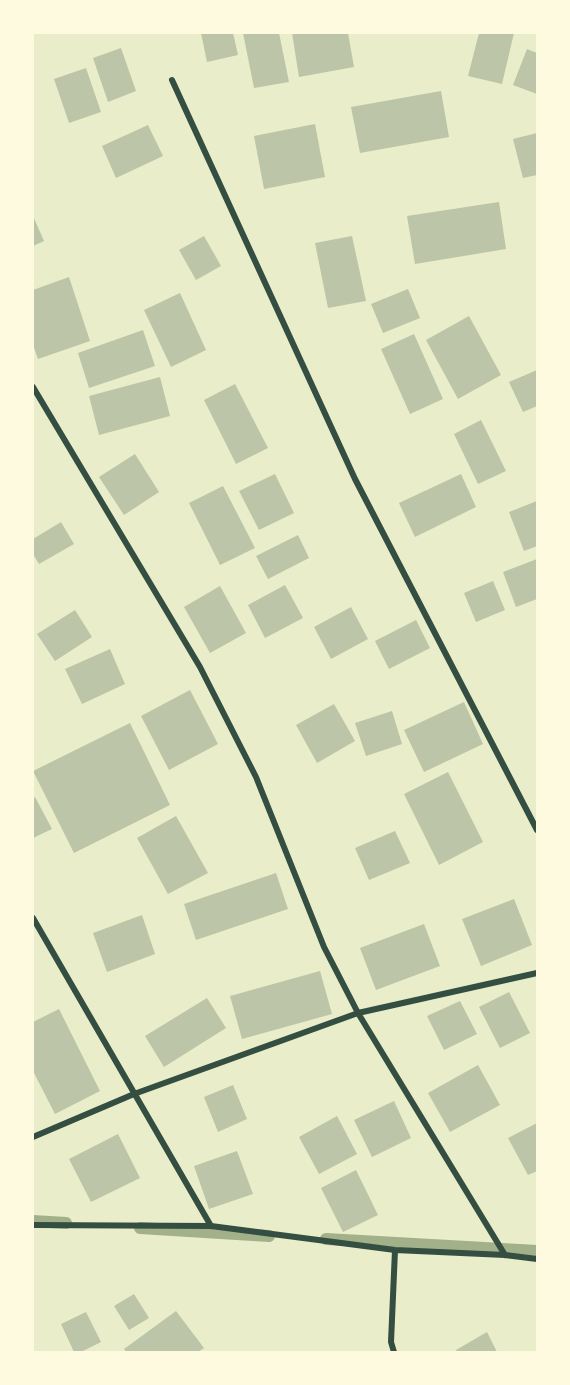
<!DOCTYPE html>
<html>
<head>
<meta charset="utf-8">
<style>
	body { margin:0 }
	#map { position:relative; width:570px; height:1385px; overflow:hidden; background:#e9edc9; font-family:"Noto Sans",sans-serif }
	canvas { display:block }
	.frame { position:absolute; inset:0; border:34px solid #fefae0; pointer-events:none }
</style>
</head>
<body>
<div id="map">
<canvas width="570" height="1385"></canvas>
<div class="frame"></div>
</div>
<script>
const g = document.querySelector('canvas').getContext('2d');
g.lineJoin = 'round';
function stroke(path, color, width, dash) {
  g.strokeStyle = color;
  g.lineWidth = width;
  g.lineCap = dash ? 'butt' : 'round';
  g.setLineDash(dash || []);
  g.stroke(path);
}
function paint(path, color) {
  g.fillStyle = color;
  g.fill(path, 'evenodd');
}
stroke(new Path2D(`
	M 33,1221 L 66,1223
	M 140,1228 L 269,1236
	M 326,1239 L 537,1251`), '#a3b18a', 12);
paint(new Path2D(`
	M 201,33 L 233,33 L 238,55 L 207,62 Z
	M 243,33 L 279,33 L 289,82 L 254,88 Z
	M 292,33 L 348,33 L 354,67 L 299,77 Z
	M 479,33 L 514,33 L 502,84 L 468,76 Z
	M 121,48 L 136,91 L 108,102 L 93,58 Z
	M 527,49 L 537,53 L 537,94 L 513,85 Z
	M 86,68 L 101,112 L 69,123 L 54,79 Z
	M 441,91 L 449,137 L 360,153 L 351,107 Z
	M 315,124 L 325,177 L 264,189 L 254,136 Z
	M 148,125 L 163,156 L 116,178 L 102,146 Z
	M 537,133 L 537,175 L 523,178 L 513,139 Z
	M 499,202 L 506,249 L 415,264 L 407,216 Z
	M 33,216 L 44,241 L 33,246 Z
	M 204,236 L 221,266 L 196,280 L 179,250 Z
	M 352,236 L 366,301 L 328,308 L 315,243 Z
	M 69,277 L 90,341 L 38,359 L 33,345 L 33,290 Z
	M 408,289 L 420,318 L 383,333 L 371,304 Z
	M 180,293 L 206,350 L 171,367 L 144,310 Z
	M 469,316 L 501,375 L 458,399 L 426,340 Z
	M 143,330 L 155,366 L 89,388 L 78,353 Z
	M 414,334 L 443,399 L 410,414 L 381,349 Z
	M 537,370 L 537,406 L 523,412 L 509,382 Z
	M 160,377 L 170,416 L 99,435 L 89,396 Z
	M 235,384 L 268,448 L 236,464 L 204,400 Z
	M 481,420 L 506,471 L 478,484 L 454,434 Z
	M 135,454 L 159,492 L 124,515 L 99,477 Z
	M 275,474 L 294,513 L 259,530 L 239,491 Z
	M 461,474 L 476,507 L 415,537 L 399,503 Z
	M 223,486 L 255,548 L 220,565 L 189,503 Z
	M 537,501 L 537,546 L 524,551 L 509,512 Z
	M 61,522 L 74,544 L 39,564 L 33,554 L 33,539 Z
	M 298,535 L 309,558 L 268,579 L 256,556 Z
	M 537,559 L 537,599 L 516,607 L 503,572 Z
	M 493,581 L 505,610 L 476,622 L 464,593 Z
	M 285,585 L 303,618 L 265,638 L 248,605 Z
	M 220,586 L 246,633 L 210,653 L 184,607 Z
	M 351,607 L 368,639 L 331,659 L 314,627 Z
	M 75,610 L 92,637 L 55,661 L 37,634 Z
	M 416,620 L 430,648 L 389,669 L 375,641 Z
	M 110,649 L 125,684 L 82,704 L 65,669 Z
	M 190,690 L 218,744 L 169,770 L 141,716 Z
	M 464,702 L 483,744 L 424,772 L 404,730 Z
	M 334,704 L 355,741 L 317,763 L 296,725 Z
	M 392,711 L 402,744 L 366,756 L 355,723 Z
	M 130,723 L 170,805 L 74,853 L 33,771 Z
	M 448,772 L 483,842 L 439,865 L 404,794 Z
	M 35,797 L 52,829 L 33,838 L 33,798 Z
	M 176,816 L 208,873 L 168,894 L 137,838 Z
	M 395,831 L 410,863 L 369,880 L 355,848 Z
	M 276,873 L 288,909 L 196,940 L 184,904 Z
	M 514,899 L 532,945 L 481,966 L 462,919 Z
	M 142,915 L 155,954 L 107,972 L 93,933 Z
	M 424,924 L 440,966 L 376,990 L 360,948 Z
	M 320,971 L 332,1014 L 242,1039 L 230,996 Z
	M 509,992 L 530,1033 L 500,1048 L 479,1007 Z
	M 207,998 L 226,1028 L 164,1067 L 145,1036 Z
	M 460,1001 L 477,1034 L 444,1050 L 427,1016 Z
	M 59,1009 L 100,1091 L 55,1114 L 33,1071 L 33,1022 Z
	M 478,1065 L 500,1105 L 450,1132 L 428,1093 Z
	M 233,1085 L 247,1119 L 218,1132 L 204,1097 Z
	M 394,1101 L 411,1138 L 372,1157 L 354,1120 Z
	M 337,1116 L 357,1154 L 319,1174 L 299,1137 Z
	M 537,1123 L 537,1171 L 528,1175 L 508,1138 Z
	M 118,1134 L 140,1178 L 91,1202 L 69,1159 Z
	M 237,1151 L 253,1194 L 209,1209 L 194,1166 Z
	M 356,1170 L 378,1215 L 343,1232 L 321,1188 Z
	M 134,1294 L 149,1318 L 129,1330 L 114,1306 Z
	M 176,1311 L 204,1348 L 198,1352 L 126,1352 L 124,1349 Z
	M 86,1312 L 101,1342 L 81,1352 L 74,1352 L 61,1324 Z
	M 487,1332 L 497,1352 L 457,1352 L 456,1350 Z`), '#bcc5a7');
stroke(new Path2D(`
	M 172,80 L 355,479 L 537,830
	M 33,387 L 200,667 L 256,777 L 324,947 L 358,1013 L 505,1255
	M 33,918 L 211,1226
	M 33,1137 L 134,1094 L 358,1013 L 537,973
	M 33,1225 L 211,1226 L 395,1250 L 505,1255 L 537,1259
	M 394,1352 L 391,1342 L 395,1250`), '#344e41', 6);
</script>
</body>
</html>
